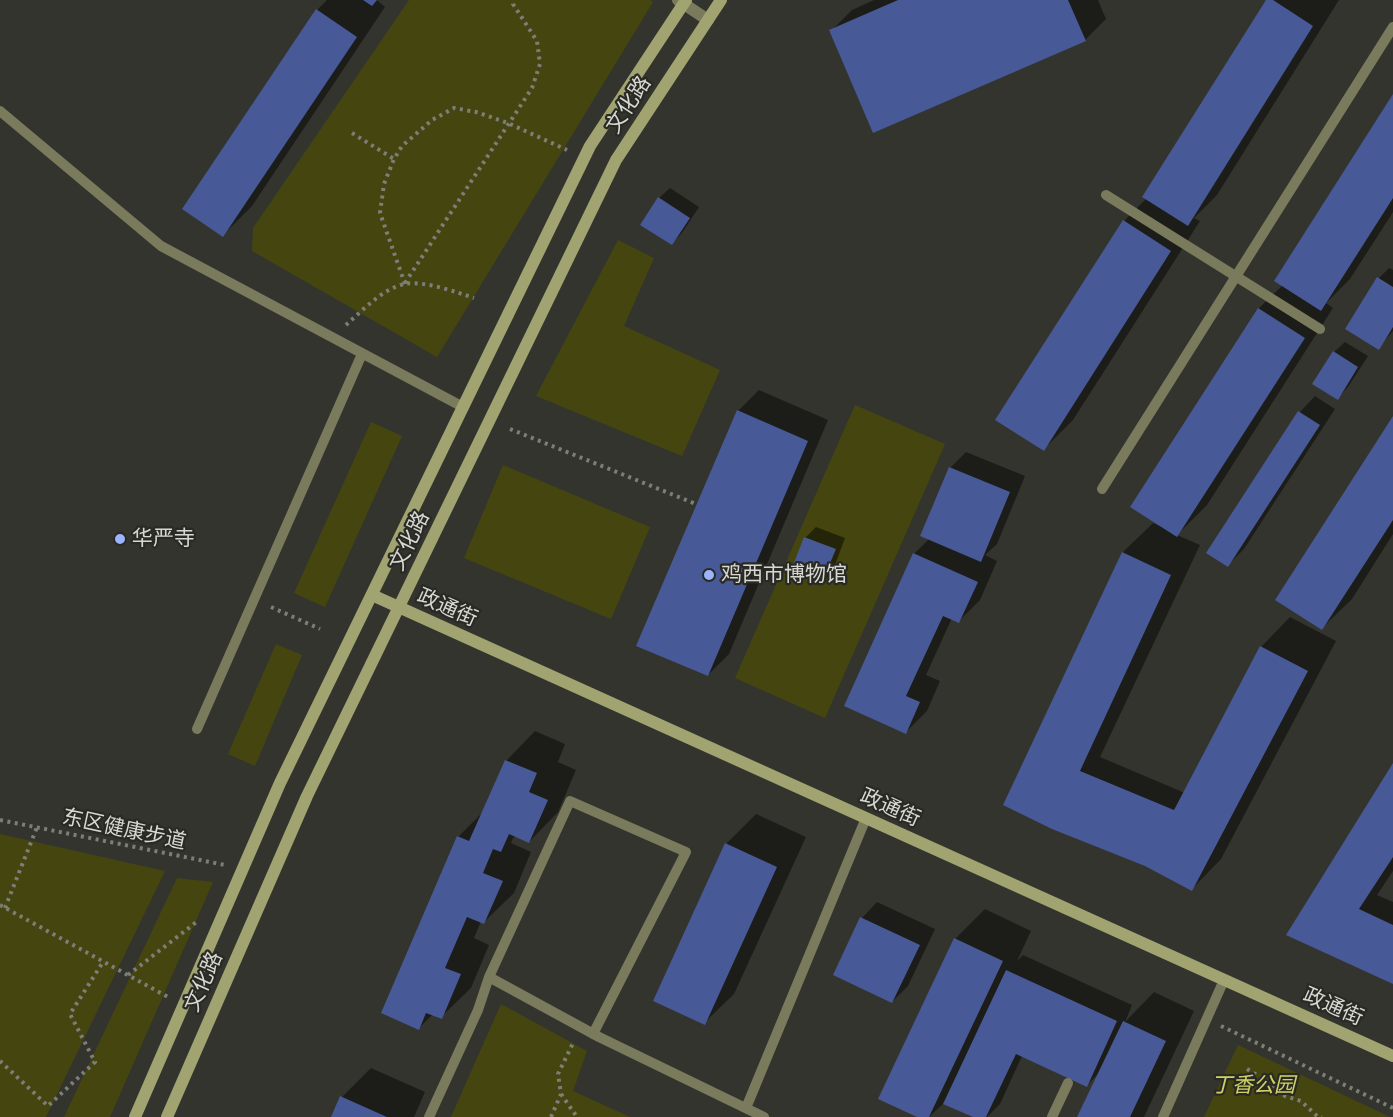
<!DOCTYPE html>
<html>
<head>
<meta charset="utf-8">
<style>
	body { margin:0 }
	canvas { display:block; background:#34342e }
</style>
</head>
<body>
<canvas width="1393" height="1117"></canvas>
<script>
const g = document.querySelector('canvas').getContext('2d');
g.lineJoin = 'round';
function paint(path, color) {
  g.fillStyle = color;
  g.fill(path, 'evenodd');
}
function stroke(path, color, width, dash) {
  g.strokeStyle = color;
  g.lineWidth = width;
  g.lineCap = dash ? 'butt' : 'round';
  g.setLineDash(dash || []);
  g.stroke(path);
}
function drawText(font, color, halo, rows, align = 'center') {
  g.font = font + ' "Noto Serif","Noto Sans SC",serif';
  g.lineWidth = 4.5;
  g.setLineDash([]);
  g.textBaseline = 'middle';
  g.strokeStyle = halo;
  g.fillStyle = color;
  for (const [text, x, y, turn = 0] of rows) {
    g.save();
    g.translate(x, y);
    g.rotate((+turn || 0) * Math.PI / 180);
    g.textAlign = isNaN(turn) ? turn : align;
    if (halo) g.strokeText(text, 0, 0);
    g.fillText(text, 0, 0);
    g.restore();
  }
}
paint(new Path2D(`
	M 409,0 L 650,0 L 653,2 L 437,357 L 252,251 L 253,228 Z
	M 618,240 L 654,258 L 624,326 L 720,370 L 682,456 L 536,396 Z
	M 855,405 L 945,444 L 825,718 L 735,678 Z
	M 371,422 L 402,436 L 325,607 L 294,593 Z
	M 503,465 L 650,527 L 611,619 L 464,558 Z
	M 276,644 L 302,655 L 255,766 L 228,754 Z
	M 0,834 L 165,871 L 46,1117 L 0,1117 Z
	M 177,878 L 213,882 L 110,1117 L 64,1117 Z
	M 501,1004 L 587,1051 L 573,1091 L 630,1117 L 451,1117 Z
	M 1238,1045 L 1390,1117 L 1204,1117 Z`), '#454510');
paint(new Path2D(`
	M 327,0 L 377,0 L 385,7 L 252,206 L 223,235 L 317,10 Z
	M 874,0 L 1098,0 L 1106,19 L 1085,40 L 831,31 L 852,10 Z
	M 1268,0 L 1339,0 L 1217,195 L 1194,218 L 1200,221 L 1073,420 L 1044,449 L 1124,221 L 1147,198 Z
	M 1393,97 L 1393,212 L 1350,279 L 1326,303 L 1333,308 L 1207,505 L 1177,535 L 1200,545 L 1100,757 L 1185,793 L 1261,647 L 1290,617 L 1336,641 L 1221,859 L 1192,889 L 1145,864 L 1005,805 L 1123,552 L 1153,523 L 1162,527 L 1133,506 L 1259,308 L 1283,285 Z
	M 670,188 L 699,207 L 682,233 L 672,243 L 659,198 Z
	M 1389,268 L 1393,270 L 1393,331 L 1378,348 L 1379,278 Z
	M 1345,342 L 1368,356 L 1348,387 L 1338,398 L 1334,352 Z
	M 759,390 L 828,420 L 729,654 L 708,675 L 738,411 Z
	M 1315,396 L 1335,409 L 1244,549 L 1228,565 L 1300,412 Z
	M 1393,419 L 1393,534 L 1352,599 L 1322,628 Z
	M 966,452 L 1025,476 L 997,544 L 985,555 L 997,561 L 980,600 L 959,621 L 952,618 L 926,675 L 940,681 L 927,711 L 906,732 L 846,705 L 914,554 L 930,538 L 950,468 Z
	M 816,527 L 845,538 L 832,573 L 821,583 L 805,538 Z
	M 535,731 L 565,744 L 558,762 L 576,770 L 558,812 L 529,842 L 516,836 L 513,838 L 511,843 L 531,852 L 514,893 L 484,922 L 481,921 L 474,938 L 489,945 L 471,988 L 441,1017 L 433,1014 L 419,1028 L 458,837 L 484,811 L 506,761 Z
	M 1393,766 L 1393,871 L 1377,895 L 1393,902 L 1393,982 L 1329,952 Z
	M 756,814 L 806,837 L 734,994 L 704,1023 L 726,844 Z
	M 877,902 L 935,929 L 908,986 L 892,1002 L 835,975 L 862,918 Z
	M 985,909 L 1031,931 L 1017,961 L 1023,955 L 1132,1005 L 1125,1022 L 1154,992 L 1194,1011 L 1144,1117 L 1079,1117 L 1100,1072 L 1087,1085 L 1022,1056 L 1000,1104 L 987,1117 L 976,1117 L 944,1103 L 929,1117 L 920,1117 L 955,939 Z
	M 371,1068 L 425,1092 L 414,1117 L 333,1117 L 342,1097 Z`), '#0007');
paint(new Path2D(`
	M 363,0 L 377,0 L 372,6 Z
	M 898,0 L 1068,0 L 1086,41 L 873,133 L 829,30 Z
	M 1266,0 L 1273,0 L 1313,26 L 1188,226 L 1142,197 Z
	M 316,9 L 357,37 L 223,237 L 182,209 Z
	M 1393,94 L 1393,198 L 1321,311 L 1274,281 Z
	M 658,197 L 690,218 L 672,245 L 640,225 Z
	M 1123,220 L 1171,251 L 1044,451 L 995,420 Z
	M 1377,277 L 1393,287 L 1393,327 L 1379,350 L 1345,329 Z
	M 1258,308 L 1305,338 L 1177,537 L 1130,507 Z
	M 1333,351 L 1358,367 L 1338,400 L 1312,384 Z
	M 737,410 L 808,441 L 708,676 L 636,646 Z
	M 1298,411 L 1320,425 L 1228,567 L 1206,553 Z
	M 1393,416 L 1393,520 L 1322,630 L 1275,600 Z
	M 949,467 L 1010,492 L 981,562 L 920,536 Z
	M 804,537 L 836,549 L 821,585 L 790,573 Z
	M 1122,552 L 1171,575 L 1080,771 L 1174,810 L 1260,646 L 1308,671 L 1192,891 L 1145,866 L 1052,829 L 1003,805 Z
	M 913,553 L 978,582 L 959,623 L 943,616 L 906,696 L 920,702 L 906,734 L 844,706 Z
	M 505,760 L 537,773 L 529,792 L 548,800 L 529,843 L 509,834 L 501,852 L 493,849 L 483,873 L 503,881 L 484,924 L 467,917 L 445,968 L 461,974 L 442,1019 L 426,1013 L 419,1030 L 381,1013 L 457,836 L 469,841 Z
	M 1393,763 L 1393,857 L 1359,909 L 1393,925 L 1393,984 L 1286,935 Z
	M 725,843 L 777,867 L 705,1025 L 653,1001 Z
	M 860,917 L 920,945 L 892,1003 L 833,975 Z
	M 954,938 L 1003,961 L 929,1117 L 917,1117 L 878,1099 Z
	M 1006,970 L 1117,1021 L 1087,1087 L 1016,1054 L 986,1117 L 973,1117 L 943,1104 Z
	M 1123,1021 L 1166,1041 L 1130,1117 L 1077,1117 Z
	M 340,1096 L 387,1117 L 331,1117 Z`), '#475996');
stroke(new Path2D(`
	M 352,133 L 394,159
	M 405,283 L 532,88 L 540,64 L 537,41 L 513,4 L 513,0
	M 405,284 L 380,213 L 384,184 L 394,159 L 402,146 L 432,120 L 454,108 L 476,112 L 508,123 L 567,150
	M 346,325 C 363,310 381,290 404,284 C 423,280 456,292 474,298
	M 510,429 L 696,504
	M 271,607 L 320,629
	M 0,820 L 225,865
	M 0,905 L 168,997
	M 5,908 L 37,827
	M 128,975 L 199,920
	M 1221,1026 L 1393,1108
	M 0,1061 L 48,1106 L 95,1062 L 70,1014 L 103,962
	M 1247,1069 L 1273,1085 L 1285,1096 L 1301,1101 L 1317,1116 L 1322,1117
	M 561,1094 L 577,1117
	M 551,1117 L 561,1094 L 558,1074 L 573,1043`), '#7e7e79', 4, [3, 4.5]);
stroke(new Path2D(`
	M 0,111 L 161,246 L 463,407
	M 1106,195 L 1320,329
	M 1102,489 L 1393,27
	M 197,729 L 362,354
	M 489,977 L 570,801 L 686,852 L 593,1034
	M 746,1108 L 866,818
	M 429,1117 L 478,1010 L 489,977 L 599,1037 L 764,1117
	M 1052,1117 L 1068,1083
	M 1163,1117 L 1224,980`), '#797b5c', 10);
stroke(new Path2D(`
	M 678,0 L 708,20`), '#797b5c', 12);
stroke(new Path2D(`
	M 372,595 L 1393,1056
	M 135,1117 L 280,783 L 590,146 L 686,0
	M 167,1117 L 307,796 L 616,160 L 721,0`), '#a1a370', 12);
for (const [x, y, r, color] of [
	[120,539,6,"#9cb4fd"],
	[709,575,6,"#9cb4fd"]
]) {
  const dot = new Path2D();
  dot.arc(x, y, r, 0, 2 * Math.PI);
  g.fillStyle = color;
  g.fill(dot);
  stroke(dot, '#2a2a24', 2);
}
drawText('21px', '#d7d7d3', '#2a2a24', [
	["文化路",629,105,-57],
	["文化路",410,541,-64],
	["政通街",447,608,24],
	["政通街",890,808,24],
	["东区健康步道",124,830,12],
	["文化路",204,982,-66],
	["政通街",1333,1007,24]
]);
drawText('21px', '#d7d7d3', '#2a2a24', [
	["华严寺",132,539],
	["鸡西市博物馆",721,575]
], 'left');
drawText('italic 21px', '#cfd165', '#2a2a24', [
	["丁香公园",1253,1086]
]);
</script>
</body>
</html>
